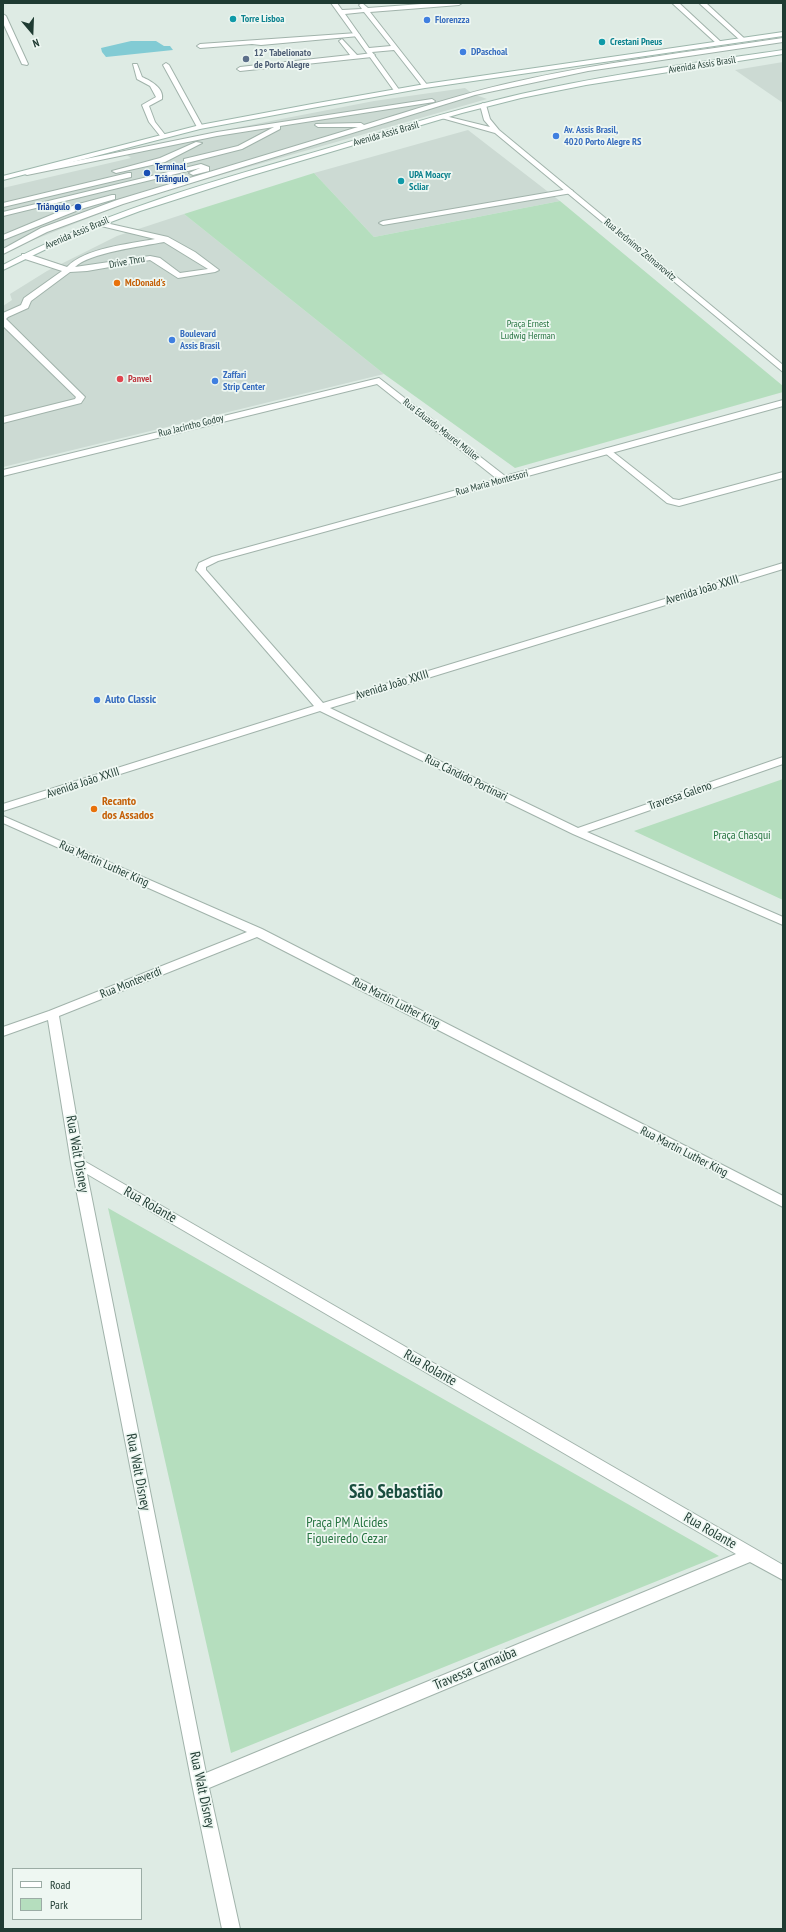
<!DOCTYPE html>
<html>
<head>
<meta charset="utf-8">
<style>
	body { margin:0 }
	#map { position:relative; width:786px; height:1932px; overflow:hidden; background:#deebe4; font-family:"PT Sans Narrow",sans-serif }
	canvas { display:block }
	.frame { position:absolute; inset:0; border:4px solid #1f3b32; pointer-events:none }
	.legend { position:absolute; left:12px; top:1868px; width:130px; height:52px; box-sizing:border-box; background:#eef7f2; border:1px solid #9baca5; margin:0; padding:5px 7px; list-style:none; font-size:12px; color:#1f3b32 }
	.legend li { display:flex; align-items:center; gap:8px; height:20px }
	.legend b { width:20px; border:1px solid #9baca5 }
	.north { position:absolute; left:12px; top:12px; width:40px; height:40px; -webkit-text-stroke:3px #eef7f2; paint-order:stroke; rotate:161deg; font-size:11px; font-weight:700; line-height:16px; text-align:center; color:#1f3b32 }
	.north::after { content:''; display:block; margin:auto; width:14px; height:18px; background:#1f3b32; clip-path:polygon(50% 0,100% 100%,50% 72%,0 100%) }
</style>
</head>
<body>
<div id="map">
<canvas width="786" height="1932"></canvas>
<div class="frame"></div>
<ul class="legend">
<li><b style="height:5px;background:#fff"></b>Road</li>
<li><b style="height:11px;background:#b5debe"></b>Park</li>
</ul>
<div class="north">N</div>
</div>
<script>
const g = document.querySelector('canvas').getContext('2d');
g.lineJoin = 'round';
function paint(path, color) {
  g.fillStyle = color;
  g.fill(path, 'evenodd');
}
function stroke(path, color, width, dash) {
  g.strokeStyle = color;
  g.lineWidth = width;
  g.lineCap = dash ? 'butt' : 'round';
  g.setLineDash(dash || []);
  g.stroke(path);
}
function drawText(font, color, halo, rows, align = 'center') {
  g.font = font + ' "PT Sans Narrow",sans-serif';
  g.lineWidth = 3.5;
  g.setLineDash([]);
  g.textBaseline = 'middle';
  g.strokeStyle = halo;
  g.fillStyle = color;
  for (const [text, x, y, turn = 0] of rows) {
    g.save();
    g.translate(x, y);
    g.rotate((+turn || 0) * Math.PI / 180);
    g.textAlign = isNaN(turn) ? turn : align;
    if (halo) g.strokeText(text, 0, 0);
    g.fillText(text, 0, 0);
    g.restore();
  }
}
paint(new Path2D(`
	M 783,62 L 783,103 L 735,70 Z
	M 465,88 L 473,94 L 487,99 L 140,198 L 23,244 L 3,255 L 3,188 L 131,158 L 125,154 L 230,129 L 374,101 Z
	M 468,130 L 560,201 L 374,237 L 314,173 Z
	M 184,214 L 384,374 L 3,467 L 3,306 L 12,300 L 10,294 L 47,271 L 117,236 Z`), '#ccdad3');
paint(new Path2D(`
	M 314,173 L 374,237 L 560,201 L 783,386 L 783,392 L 515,468 L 384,374 L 184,214 Z
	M 783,779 L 783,900 L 634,831 Z
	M 108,1208 L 719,1556 L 231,1753 Z`), '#b5debe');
paint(new Path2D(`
	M 131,41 L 156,41 L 164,46 L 170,46 L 173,50 L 106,57 L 102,52 L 101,48 Z`), '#82cbd4');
const service = new Path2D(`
	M 357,33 L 360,35 L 359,36 L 261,45 L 252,44 L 200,48 L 197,46 L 200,44 Z
	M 783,38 L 783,42 L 588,71 L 475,95 L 123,204 L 47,232 L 3,254 L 3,249 L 41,228 L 117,200 L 358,127 L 318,127 L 315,125 L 316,124 L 361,123 L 364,125 C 413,110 461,94 510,83 C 600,62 692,52 783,38 Z
	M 342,39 L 357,55 L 372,53 L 375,55 L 372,57 L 240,71 L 237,69 L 240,67 L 350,55 L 339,41 Z
	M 166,63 L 169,65 L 203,127 L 202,128 L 197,127 L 163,65 Z
	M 133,64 L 137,64 L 142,77 C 151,81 164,88 162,99 L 149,106 L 155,122 L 166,136 L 165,137 L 161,137 L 149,122 L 142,105 L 156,97 L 150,86 L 137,79 Z
	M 432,99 L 435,101 L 434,102 L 280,126 L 280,129 L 242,149 L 187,163 L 184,163 L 184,159 L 238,146 L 274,127 L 217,136 L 27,175 L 23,173 L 27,171 L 217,132 Z
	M 196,142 L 202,143 L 165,162 L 116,173 L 112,171 L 160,158 Z
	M 201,164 L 209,167 L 209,171 L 193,175 L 189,173 L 200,168 L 3,216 L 3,212 Z
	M 128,173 L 131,173 L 131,177 L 3,207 L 3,203 Z
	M 569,189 L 573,191 L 572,193 L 383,225 L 379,223 L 383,221 Z
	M 112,195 L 115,195 L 115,199 L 81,209 L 3,240 L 3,235 L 75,205 Z
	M 97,221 L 168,237 L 195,252 L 219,270 L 215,272 L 178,278 L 150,260 L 87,271 L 70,272 L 31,301 L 28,308 L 8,317 L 6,319 L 85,397 L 81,403 L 3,423 L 3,417 L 75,399 L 76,397 L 3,326 L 3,313 L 21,305 L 24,298 L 62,271 L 22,258 L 22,254 L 28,254 L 67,267 C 85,248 129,244 155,239 L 97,225 ZM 164,242 L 208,269 L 180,273 L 160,258 L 150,256 L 75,267 C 89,253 143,246 164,242 Z
	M 608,448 L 673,499 L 679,500 L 783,472 L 783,478 L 679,506 L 667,503 L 605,453 L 605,449 Z`);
const minor = new Path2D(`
	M 331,3 L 337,3 L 342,10 L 362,9 L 359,5 L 362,3 L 368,8 L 435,3 L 462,3 L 459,5 L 370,12 L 428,86 L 423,87 L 394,50 L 372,52 L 400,91 L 397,93 L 395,92 ZM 364,12 L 391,46 L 369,48 L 345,14 Z
	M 3,14 L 6,16 L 28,64 L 27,65 L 22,64 L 3,23 Z
	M 483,103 L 486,105 L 490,119 L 499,130 L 783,365 L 783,372 L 495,133 L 438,117 L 441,115 L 490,127 L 484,120 L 480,105 Z
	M 379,378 L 505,476 L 783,400 L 783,406 L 218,561 L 206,567 L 206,570 L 323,703 L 783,563 L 783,569 L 330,708 L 578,828 L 783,757 L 783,764 L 587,832 L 783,917 L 783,925 L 573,834 L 320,711 L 3,811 L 3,804 L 314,706 L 198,572 L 196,570 L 199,563 L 212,557 L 497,479 L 377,384 L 3,476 L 3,470 Z
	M 3,816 L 262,929 L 783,1196 L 783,1207 L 257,937 L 59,1016 L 84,1161 L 783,1565 L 783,1580 L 750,1562 L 209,1788 L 240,1929 L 222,1929 L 192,1784 L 71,1163 L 48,1020 L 3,1036 L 3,1027 L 49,1011 L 247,932 L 3,823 ZM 87,1174 L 736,1554 L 206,1773 Z`);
const tertiary = new Path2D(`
	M 672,3 L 679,3 L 721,42 L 721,44 L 717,44 Z
	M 699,3 L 706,3 L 745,39 L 745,41 L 741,41 Z`);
const secondary = new Path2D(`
	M 783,32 L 783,36 L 425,88 L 312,108 L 200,129 L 3,180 L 3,176 L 200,125 L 312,104 L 425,84 Z
	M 783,50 L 783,54 L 586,85 L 521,98 L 462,113 L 246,177 L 140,211 L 71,237 L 3,270 L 3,265 C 97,215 199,185 301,156 C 375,135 447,111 521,94 C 608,74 696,63 783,50 Z`);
stroke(service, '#a1b3ab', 2);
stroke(minor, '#a1b3ab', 2);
stroke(tertiary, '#a1b3ab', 2);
stroke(secondary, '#9db7ac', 2);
paint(service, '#fff');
paint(minor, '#fff');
paint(tertiary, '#fff');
paint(secondary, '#fff');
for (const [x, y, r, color] of [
	[233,19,4,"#0f9aa8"],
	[427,20,4,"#3f7fe0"],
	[602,42,4,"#0f9aa8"],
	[463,52,4,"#3f7fe0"],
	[246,59,4,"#5c6f8a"],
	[556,136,4,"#3f7fe0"],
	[147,173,4,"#1a4fb4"],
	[401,181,4,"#0f9aa8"],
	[78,207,4,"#1a4fb4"],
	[117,283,4,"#e8710a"],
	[172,340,4,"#3f7fe0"],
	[120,379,4,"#e0444e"],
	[215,381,4,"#3f7fe0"],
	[97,700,4,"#3f7fe0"],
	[94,809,4,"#e8710a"]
]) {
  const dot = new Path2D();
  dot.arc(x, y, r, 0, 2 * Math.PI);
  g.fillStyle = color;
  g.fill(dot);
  stroke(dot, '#eef7f2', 1.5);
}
drawText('bold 10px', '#0d838f', '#eef7f2', [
	["Torre Lisboa",241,19],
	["Crestani Pneus",610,42],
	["UPA Moacyr",409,175],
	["Scliar",409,187]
], 'left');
drawText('bold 10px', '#366cbe', '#eef7f2', [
	["Florenzza",435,20],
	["DPaschoal",471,52],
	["Av. Assis Brasil,",564,130],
	["4020 Porto Alegre RS",564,142],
	["Boulevard",180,334],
	["Assis Brasil",180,346],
	["Zaffari",223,375],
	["Strip Center",223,387]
], 'left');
drawText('bold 10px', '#4e5e75', '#eef7f2', [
	["12° Tabelionato",254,53],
	["de Porto Alegre",254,65]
], 'left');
drawText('10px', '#1f3b32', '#eef7f2', [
	["Avenida Assis Brasil",702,65,-9],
	["Avenida Assis Brasil",386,134,-16],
	["Avenida Assis Brasil",77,233,-23],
	["Rua Jerônimo Zelmanovitz",640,250,40],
	["Drive Thru",127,262,-10],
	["Rua Jacintho Godoy",191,426,-14],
	["Rua Eduardo Maurel Müller",441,430,38],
	["Rua Maria Montessori",492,483,-15]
]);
drawText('bold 10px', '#164399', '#eef7f2', [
	["Terminal",155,167],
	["Triângulo",155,179],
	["Triângulo",70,207,"right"]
], 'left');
drawText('bold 10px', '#c56008', '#eef7f2', [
	["McDonald's",125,283]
], 'left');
drawText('10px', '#277441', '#eef7f2', [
	["Praça Ernest",528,324],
	["Ludwig Herman",528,336]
]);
drawText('bold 10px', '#be3a42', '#eef7f2', [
	["Panvel",128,379]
], 'left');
drawText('12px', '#1f3b32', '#eef7f2', [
	["Avenida João XXIII",702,590,-17],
	["Avenida João XXIII",392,685,-17],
	["Rua Cândido Portinari",466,778,26],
	["Avenida João XXIII",83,783,-18],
	["Travessa Galeno",680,796,-19],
	["Rua Martin Luther King",104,864,24],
	["Rua Monteverdi",131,983,-22],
	["Rua Martin Luther King",396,1003,27],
	["Rua Martin Luther King",684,1152,27]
]);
drawText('bold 12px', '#366cbe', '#eef7f2', [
	["Auto Classic",105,700]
], 'left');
drawText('bold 12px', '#c56008', '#eef7f2', [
	["Recanto",102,802],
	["dos Assados",102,816]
], 'left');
drawText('12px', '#277441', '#eef7f2', [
	["Praça Chasqui",742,836]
]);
drawText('14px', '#1f3b32', '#eef7f2', [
	["Rua Walt Disney",77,1154,80],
	["Rua Rolante",150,1205,30],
	["Rua Rolante",430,1368,30],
	["Rua Walt Disney",138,1472,79],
	["Rua Rolante",710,1531,30],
	["Travessa Carnaúba",475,1669,-23],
	["Rua Walt Disney",202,1790,78]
]);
drawText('14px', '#277441', '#eef7f2', [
	["Praça PM Alcides",347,1523],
	["Figueiredo Cezar",347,1539]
]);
drawText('bold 19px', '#1a4e3f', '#eef7f2', [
	["São Sebastião",396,1493]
]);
</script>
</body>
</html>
